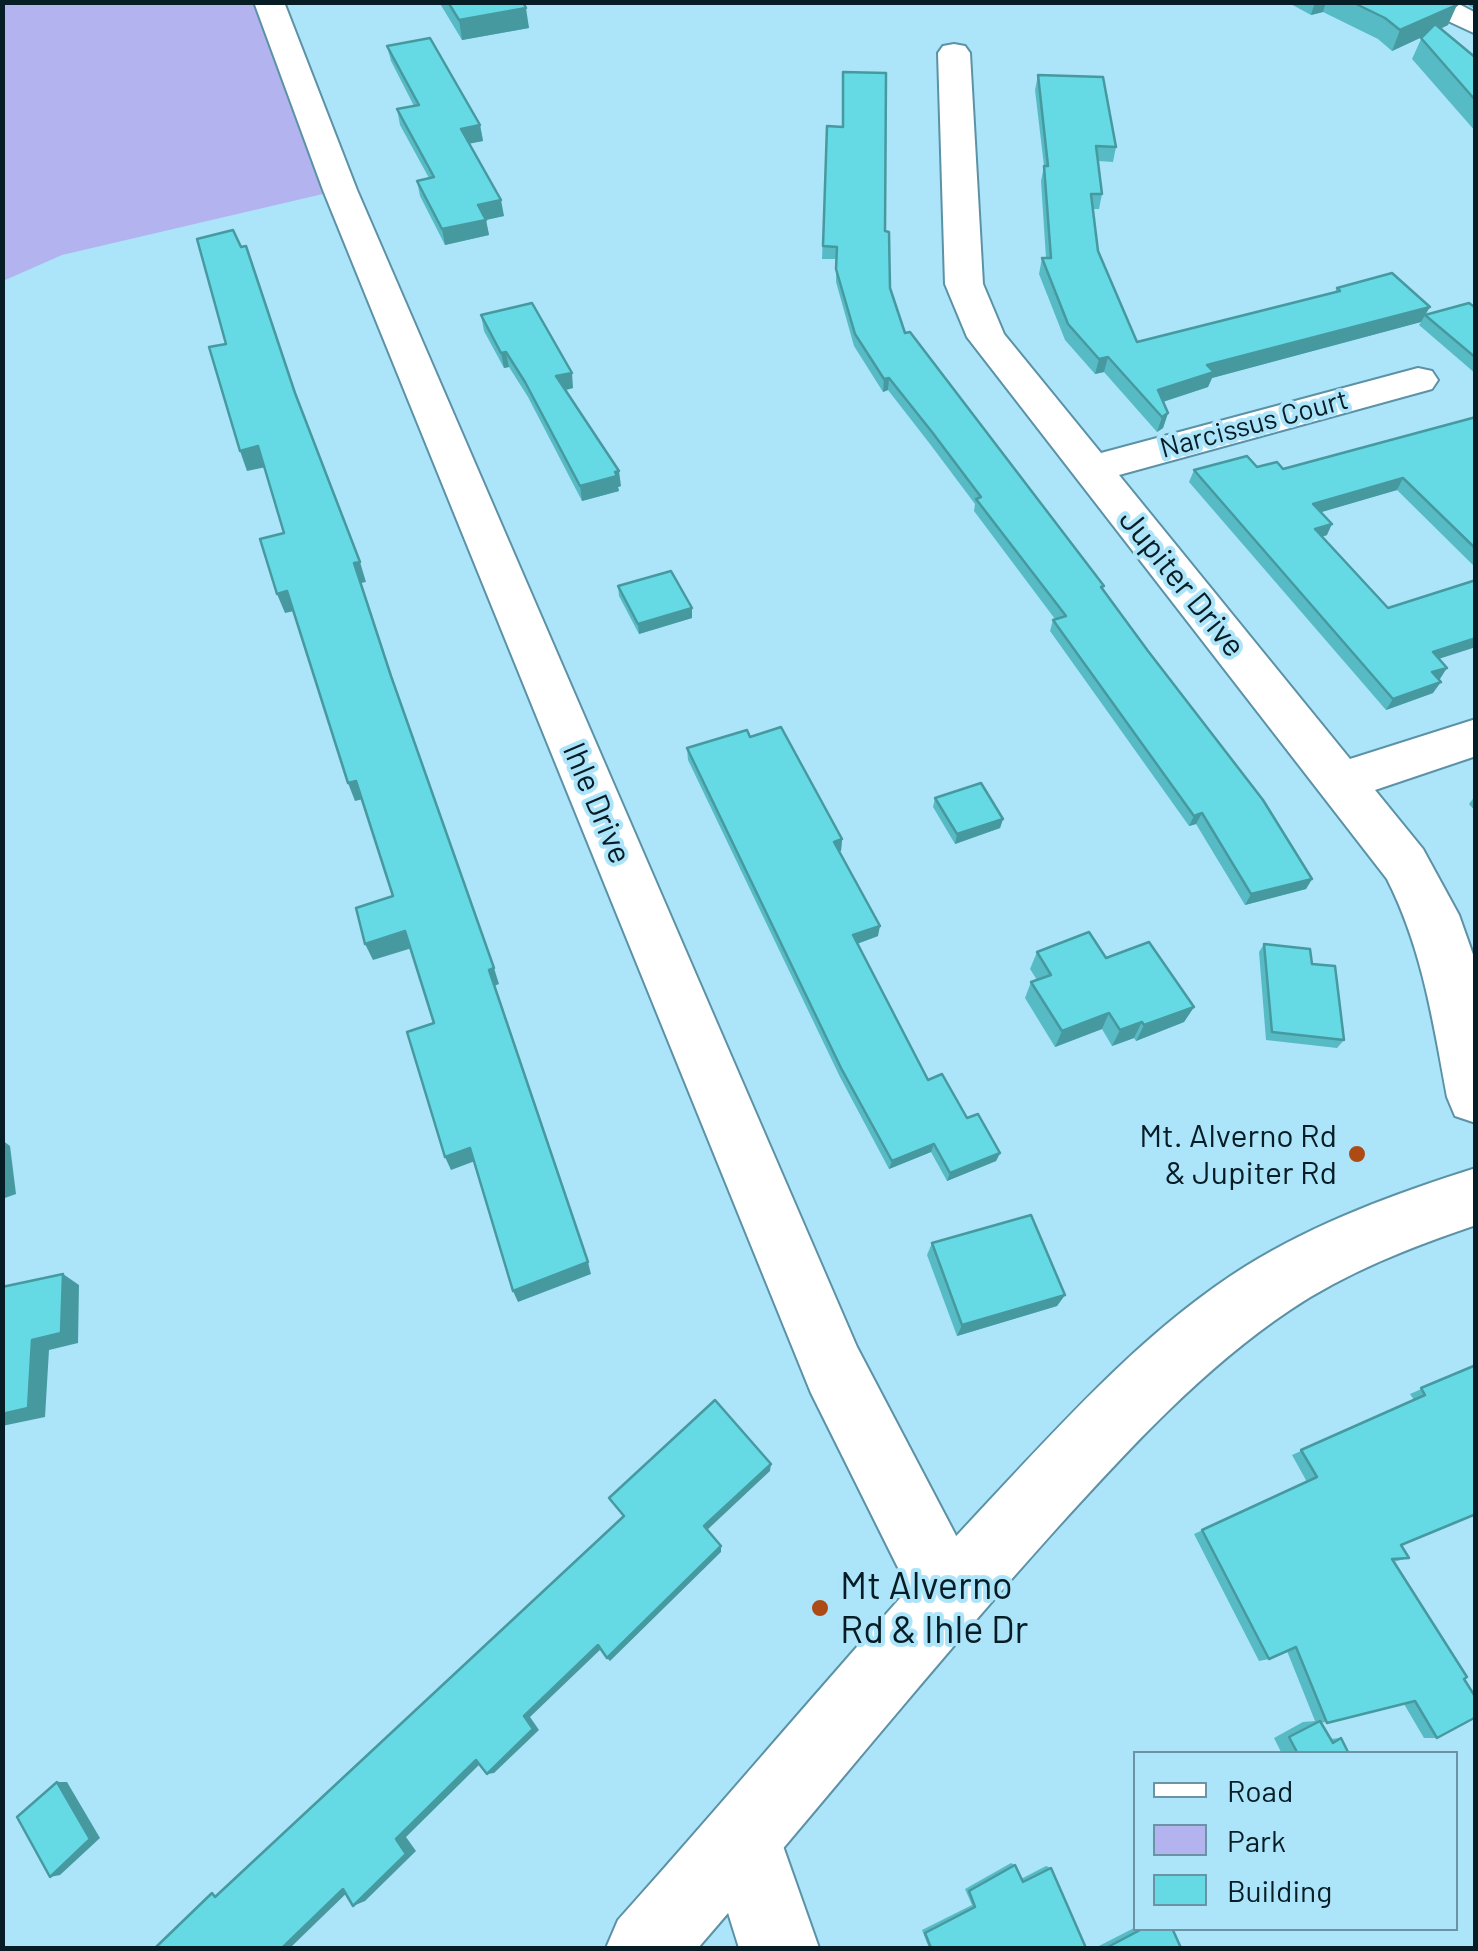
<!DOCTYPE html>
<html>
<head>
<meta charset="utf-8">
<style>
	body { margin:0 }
	#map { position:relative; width:1478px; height:1951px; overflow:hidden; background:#ace4fa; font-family:Barlow,sans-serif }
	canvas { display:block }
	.frame { position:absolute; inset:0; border:5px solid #071d25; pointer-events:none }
	.legend { position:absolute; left:1133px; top:1751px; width:325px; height:180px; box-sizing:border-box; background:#ace4fa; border:2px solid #6a94a5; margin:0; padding:12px 18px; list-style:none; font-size:30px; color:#071d25 }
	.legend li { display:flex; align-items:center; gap:20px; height:50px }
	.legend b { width:50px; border:2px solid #6a94a5 }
</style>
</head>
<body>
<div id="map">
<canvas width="1478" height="1951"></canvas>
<div class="frame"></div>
<ul class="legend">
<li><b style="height:12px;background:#fff"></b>Road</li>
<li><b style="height:28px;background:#b3b3f0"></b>Park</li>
<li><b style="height:28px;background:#65dae5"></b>Building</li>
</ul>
</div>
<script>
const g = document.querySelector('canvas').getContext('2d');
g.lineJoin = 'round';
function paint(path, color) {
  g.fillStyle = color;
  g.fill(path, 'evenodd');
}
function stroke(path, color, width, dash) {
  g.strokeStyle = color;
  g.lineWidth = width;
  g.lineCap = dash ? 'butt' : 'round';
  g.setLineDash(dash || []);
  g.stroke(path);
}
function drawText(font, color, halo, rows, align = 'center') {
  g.font = font + ' Barlow,sans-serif';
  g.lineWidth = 8;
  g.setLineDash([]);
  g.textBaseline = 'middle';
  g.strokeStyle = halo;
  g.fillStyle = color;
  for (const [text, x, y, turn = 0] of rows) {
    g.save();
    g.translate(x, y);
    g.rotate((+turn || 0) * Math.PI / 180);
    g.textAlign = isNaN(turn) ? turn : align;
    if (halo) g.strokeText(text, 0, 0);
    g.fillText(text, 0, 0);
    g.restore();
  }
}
paint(new Path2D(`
	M 3,3 L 269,3 L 340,190 L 62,255 L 3,281 Z`), '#b3b3f0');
const minor = new Path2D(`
	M 254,2 L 284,2 L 357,190 L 857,1347 L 973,1568 L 983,1593 L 973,1618 L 948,1628 L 923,1618 L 811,1393 L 323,190 Z
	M 1416,2 L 1455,2 L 1476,13 L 1476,34 L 1420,8 Z
	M 954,44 L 965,46 L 970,53 L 983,284 L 1004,334 L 1101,453 L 1418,368 L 1432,371 L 1438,380 L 1432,389 L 1119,475 L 1350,759 L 1476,719 L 1476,756 L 1375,790 L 1423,849 L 1459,915 L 1476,963 L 1476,1123 L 1455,1116 L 1447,1097 C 1433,1021 1422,948 1387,879 L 967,337 L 945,284 L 938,53 L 943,46 Z
	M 744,1800 L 771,1812 L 819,1948 L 739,1948 L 705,1839 L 717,1812 Z`);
const tertiary = new Path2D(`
	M 1476,1168 L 1476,1225 C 1411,1247 1347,1272 1290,1310 C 1202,1369 1129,1449 1058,1527 C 934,1664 819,1809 698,1948 L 606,1948 L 618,1920 C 746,1777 868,1629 1000,1489 C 1075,1409 1152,1325 1246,1266 C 1317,1222 1397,1193 1476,1168 Z`);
stroke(minor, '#5c92a6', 4);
stroke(tertiary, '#5c92a6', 4);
paint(minor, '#fff');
paint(tertiary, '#fff');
paint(new Path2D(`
	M 439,2 L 523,2 L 529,28 L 462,40 Z
	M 1287,2 L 1451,2 L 1448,25 L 1440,29 L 1476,58 L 1476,132 L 1412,59 L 1422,37 L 1392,51 L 1378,39 L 1323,12 L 1311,15 Z
	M 1463,2 L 1476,2 L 1476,10 Z
	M 387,46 L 480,125 L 483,141 L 469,143 L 504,216 L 486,220 L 489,235 L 445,245 L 420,196 L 417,181 L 429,178 L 400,125 L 397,109 L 414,106 L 391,61 Z
	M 843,72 L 885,231 L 890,288 L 905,333 L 1103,590 L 1312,879 L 1306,889 L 1245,905 L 1196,824 L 1189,826 L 1050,631 L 1053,620 L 1055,619 L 974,511 L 975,504 L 930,444 L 888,390 L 883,392 L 854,346 L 836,282 L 836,259 L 822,259 L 827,126 L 842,127 Z
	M 1038,75 L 1116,147 L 1113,162 L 1098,161 L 1102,194 L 1099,209 L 1093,209 L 1098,251 L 1137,342 L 1335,292 L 1337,288 L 1426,314 L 1476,308 L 1476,374 L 1419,325 L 1421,322 L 1212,378 L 1208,387 L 1163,402 L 1168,413 L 1163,428 L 1157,432 L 1104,372 L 1095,374 L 1065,340 L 1039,274 L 1042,258 L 1046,258 L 1041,181 L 1044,166 L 1035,90 Z
	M 481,315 L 573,388 L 565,390 L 621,486 L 618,487 L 619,491 L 582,501 L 528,397 L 509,367 L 504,368 L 484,331 Z
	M 1476,417 L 1476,568 L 1397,490 L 1321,512 L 1327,535 L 1322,537 L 1388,608 L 1439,659 L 1440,679 L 1438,679 L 1433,693 L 1386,710 L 1189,482 L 1194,470 L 1257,467 L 1283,469 Z
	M 618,586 L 692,618 L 639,634 L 619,596 Z
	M 750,737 L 842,839 L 841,851 L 839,851 L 878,936 L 857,944 L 928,1080 L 1000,1153 L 996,1161 L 947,1181 L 931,1152 L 889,1169 L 840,1077 L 688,760 L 687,748 Z
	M 1476,795 L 1476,812 L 1469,804 Z
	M 935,798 L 1003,819 L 1000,828 L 955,844 L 933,807 Z
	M 1264,944 L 1312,964 L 1344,1040 L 1337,1048 L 1266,1040 L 1259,952 Z
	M 1037,952 L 1106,958 L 1194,1007 L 1184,1022 L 1136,1041 L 1134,1038 L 1112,1046 L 1102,1029 L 1055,1047 L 1025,998 L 1031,982 L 1037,980 L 1030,969 Z
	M 932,1243 L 1065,1295 L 1057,1306 L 957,1336 L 927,1255 Z
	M 1476,1365 L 1401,1545 L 1409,1558 L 1393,1562 L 1464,1679 L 1437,1738 L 1424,1738 L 1404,1704 L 1321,1723 L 1330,1739 L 1341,1738 L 1349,1754 L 1282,1754 L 1274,1738 L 1303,1722 L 1315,1721 L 1287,1651 L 1269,1659 L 1259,1661 L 1194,1534 L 1307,1482 L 1292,1455 L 1414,1400 L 1410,1394 Z
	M 1011,1863 L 1015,1865 L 1021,1879 L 1046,1866 L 1051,1868 L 1086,1948 L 929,1948 L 922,1930 L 972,1905 L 965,1889 Z
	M 1136,1927 L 1136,1928 L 1172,1928 L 1181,1948 L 1095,1948 Z`), '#57bbc5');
paint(new Path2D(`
	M 1315,2 L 1326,2 L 1323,12 L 1311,15 Z
	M 1457,5 L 1448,25 L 1392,51 L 1400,30 Z
	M 526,8 L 529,28 L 462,40 L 459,20 Z
	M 480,125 L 483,141 L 463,145 L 461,129 Z
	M 501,200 L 504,216 L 481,221 L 478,205 Z
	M 486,220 L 489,235 L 445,245 L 442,229 Z
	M 1430,307 L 1421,322 L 1212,378 L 1208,387 L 1153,405 L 1158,390 L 1207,365 Z
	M 506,352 L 509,367 L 504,368 L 501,353 Z
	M 1108,357 L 1104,372 L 1095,374 L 1099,359 Z
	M 572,373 L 573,388 L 558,392 L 556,376 Z
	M 889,378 L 888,390 L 883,392 L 884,379 Z
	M 1168,413 L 1163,428 L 1157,432 L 1162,417 Z
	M 258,446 L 266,467 L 247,471 L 240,451 Z
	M 619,471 L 621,486 L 618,487 L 619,491 L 582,501 L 580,486 Z
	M 1403,478 L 1397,490 L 1308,516 L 1313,504 Z
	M 1332,524 L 1327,535 L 1309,541 L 1315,529 Z
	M 360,562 L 366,582 L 361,583 L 354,563 Z
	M 287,591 L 294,611 L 285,613 L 277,594 Z
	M 692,608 L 692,618 L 639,634 L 638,624 Z
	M 1476,638 L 1476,647 L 1426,663 L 1433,652 Z
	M 1447,668 L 1440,679 L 1425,684 L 1432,672 Z
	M 1441,682 L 1433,693 L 1386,710 L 1393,699 Z
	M 356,781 L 363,799 L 355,801 L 348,783 Z
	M 1202,813 L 1196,824 L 1189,826 L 1194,816 Z
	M 1003,819 L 1000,828 L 955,844 L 957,834 Z
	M 842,839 L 841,851 L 833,853 L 834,842 Z
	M 1312,879 L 1306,889 L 1245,905 L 1251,894 Z
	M 880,926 L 878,936 L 851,946 L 853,935 Z
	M 405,931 L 412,948 L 373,960 L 365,944 Z
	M 494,968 L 499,984 L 494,986 L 489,970 Z
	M 1194,1007 L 1184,1022 L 1136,1041 L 1144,1025 Z
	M 1109,1013 L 1102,1029 L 1055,1047 L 1062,1031 Z
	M 1142,1022 L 1134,1038 L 1112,1046 L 1120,1030 Z
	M 2,1140 L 10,1146 L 16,1194 L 2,1199 Z
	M 934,1144 L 931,1152 L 889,1169 L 892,1161 Z
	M 470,1148 L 475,1161 L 451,1170 L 445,1157 Z
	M 1000,1153 L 996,1161 L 947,1181 L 950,1173 Z
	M 588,1262 L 591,1274 L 518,1302 L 513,1291 Z
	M 63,1274 L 79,1285 L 78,1343 L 49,1350 L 45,1417 L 2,1426 L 2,1414 L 32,1340 Z
	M 1065,1295 L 1057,1306 L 957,1336 L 962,1325 Z
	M 771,1464 L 770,1471 L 705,1532 L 704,1526 Z
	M 721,1546 L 721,1552 L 610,1661 L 607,1658 Z
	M 598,1645 L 602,1648 L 530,1717 L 539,1730 L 494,1773 L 487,1774 L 524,1716 Z
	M 476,1760 L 484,1760 L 406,1837 L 416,1851 L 365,1901 L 353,1906 L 396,1839 Z
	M 57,1782 L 67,1782 L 100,1838 L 60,1875 L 50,1877 Z
	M 355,1885 L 290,1948 L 282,1948 L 343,1889 Z`), '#4799a0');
const building = new Path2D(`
	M 448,2 L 523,2 L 526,8 L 459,20 Z
	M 1352,2 L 1451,2 L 1457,5 L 1400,30 L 1385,18 Z
	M 1435,24 L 1476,58 L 1476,101 L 1421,38 Z
	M 430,38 L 480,125 L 461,129 L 501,200 L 478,205 L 486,220 L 442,229 L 417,181 L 434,177 L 397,109 L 419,105 L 387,46 Z
	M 843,72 L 886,73 L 885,231 L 889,232 L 890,288 L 905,333 L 910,332 L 1104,586 L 1101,587 L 1148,651 L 1263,800 L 1312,879 L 1251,894 L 1202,813 L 1194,816 L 1053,620 L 1066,616 L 976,499 L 981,497 L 932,432 L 889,378 L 884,379 L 855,334 L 836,269 L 837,247 L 823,246 L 827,126 L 843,127 Z
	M 1038,75 L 1103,77 L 1116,147 L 1096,146 L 1102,194 L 1091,194 L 1098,251 L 1137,342 L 1340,291 L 1337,288 L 1392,273 L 1430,307 L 1207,365 L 1214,372 L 1158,390 L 1168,413 L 1162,417 L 1108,357 L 1099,359 L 1068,324 L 1042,258 L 1051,258 L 1044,166 L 1048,166 Z
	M 233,230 L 241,247 L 246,246 L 295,393 L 360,562 L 354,563 L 391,676 L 494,968 L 489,970 L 588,1262 L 513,1291 L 470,1148 L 445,1157 L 407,1032 L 434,1023 L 405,931 L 365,944 L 356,908 L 393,896 L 356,781 L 348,783 L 287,591 L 277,594 L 260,539 L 284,533 L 258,446 L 240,451 L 209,347 L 226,344 L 197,239 Z
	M 532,303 L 572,373 L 556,376 L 619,471 L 615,472 L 617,476 L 580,486 L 525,382 L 506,352 L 501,353 L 481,315 Z
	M 1469,303 L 1476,308 L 1476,358 L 1425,315 Z
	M 1476,417 L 1476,549 L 1403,478 L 1313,504 L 1332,524 L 1315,529 L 1388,608 L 1476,580 L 1476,638 L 1433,652 L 1447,668 L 1432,672 L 1441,682 L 1393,699 L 1194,470 L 1247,456 L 1257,467 L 1277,462 L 1283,469 Z
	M 671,571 L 692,608 L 638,624 L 618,586 Z
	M 781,727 L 842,839 L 834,842 L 880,926 L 853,935 L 928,1080 L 942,1074 L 967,1118 L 978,1114 L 1000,1153 L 950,1173 L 934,1144 L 892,1161 L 841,1068 L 687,748 L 747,730 L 750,737 Z
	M 981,783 L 1003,819 L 957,834 L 935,798 Z
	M 1089,932 L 1106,958 L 1149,942 L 1194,1007 L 1144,1025 L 1142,1022 L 1120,1030 L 1109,1013 L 1062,1031 L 1031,982 L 1051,975 L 1037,952 Z
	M 1264,944 L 1310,949 L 1312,964 L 1335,966 L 1344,1040 L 1272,1032 Z
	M 1031,1215 L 1065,1295 L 962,1325 L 932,1243 Z
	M 63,1274 L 61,1333 L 32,1340 L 28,1408 L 2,1414 L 2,1287 Z
	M 1476,1365 L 1476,1514 L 1401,1545 L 1409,1558 L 1392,1559 L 1467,1677 L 1464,1679 L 1476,1698 L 1476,1717 L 1437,1738 L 1415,1701 L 1327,1723 L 1296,1647 L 1269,1659 L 1202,1530 L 1317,1477 L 1301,1450 L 1425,1395 L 1421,1388 Z
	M 715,1400 L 771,1464 L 704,1526 L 721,1546 L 607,1658 L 598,1645 L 524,1716 L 533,1729 L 487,1774 L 476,1760 L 396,1839 L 406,1854 L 353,1906 L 343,1889 L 282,1948 L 155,1948 L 212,1893 L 215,1897 L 624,1516 L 609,1498 Z
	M 1320,1721 L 1333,1743 L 1341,1738 L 1349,1754 L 1298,1754 L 1289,1737 Z
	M 57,1782 L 90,1839 L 50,1877 L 17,1817 Z
	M 1015,1865 L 1023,1882 L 1051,1868 L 1086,1948 L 931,1948 L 925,1933 L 975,1907 L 969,1891 Z
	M 1144,1928 L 1172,1928 L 1181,1948 L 1106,1948 Z`);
paint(building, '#65dae5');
stroke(building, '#4799a0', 2.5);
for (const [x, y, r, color] of [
	[1357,1154,10,"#ae4b14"],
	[820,1608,10,"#ae4b14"]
]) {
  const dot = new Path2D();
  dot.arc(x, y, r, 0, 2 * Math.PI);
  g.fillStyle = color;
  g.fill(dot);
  stroke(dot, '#ace4fa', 4);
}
drawText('28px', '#071d25', '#ace4fa', [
	["Narcissus Court",1254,424,-15]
]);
drawText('32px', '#071d25', '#ace4fa', [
	["Jupiter Drive",1182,583,51],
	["Ihle Drive",597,803,67]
]);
drawText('32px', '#071d25', '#ace4fa', [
	["Mt. Alverno Rd",1337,1136],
	["& Jupiter Rd",1337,1173]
], 'right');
drawText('38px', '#071d25', '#ace4fa', [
	["Mt Alverno",840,1586],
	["Rd & Ihle Dr",840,1630]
], 'left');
</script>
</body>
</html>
